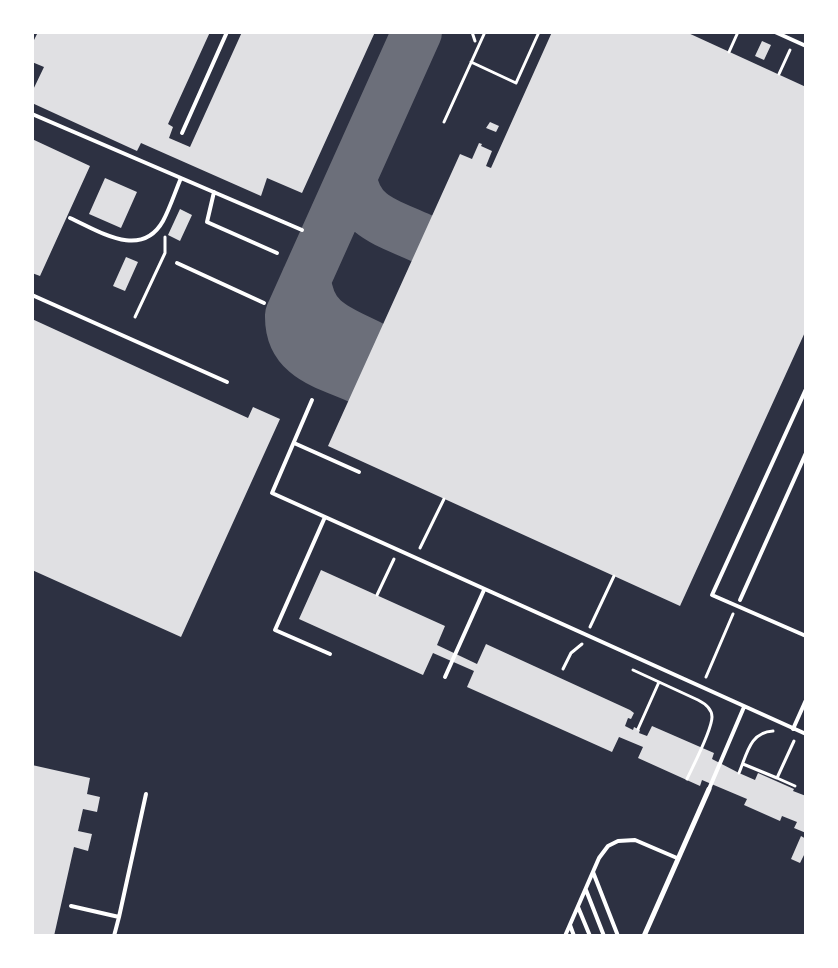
<!DOCTYPE html>
<html>
<head>
<meta charset="utf-8">
<style>
	body { margin:0 }
	#map { position:relative; width:838px; height:968px; overflow:hidden; background:#2d3142; font-family:Montserrat,sans-serif }
	canvas { display:block }
	.frame { position:absolute; inset:0; border:34px solid #fff; pointer-events:none }
</style>
</head>
<body>
<div id="map">
<canvas width="838" height="968"></canvas>
<div class="frame"></div>
</div>
<script>
const g = document.querySelector('canvas').getContext('2d');
g.lineJoin = 'round';
function stroke(path, color, width, dash) {
  g.strokeStyle = color;
  g.lineWidth = width;
  g.lineCap = dash ? 'butt' : 'round';
  g.setLineDash(dash || []);
  g.stroke(path);
}
function paint(path, color) {
  g.fillStyle = color;
  g.fill(path, 'evenodd');
}
stroke(new Path2D(`
	M 352,177 C 357,217 389,223 421,238
	M 306,279 C 310,322 338,329 372,346
	M 357,378 C 325,364 289,357 290,315 L 417,32`), '#6c6f7a', 50);
paint(new Path2D(`
	M 38,32 L 210,32 L 168,124 L 173,127 L 169,138 L 190,147 L 242,32 L 375,32 L 302,193 L 267,178 L 261,196 L 141,143 L 137,151 L 32,103 L 32,92 L 44,67 L 32,62 L 32,44 Z
	M 552,32 L 686,32 L 806,87 L 806,330 L 680,606 L 328,446 L 460,154 L 472,159 L 479,143 L 482,144 L 481,146 L 492,151 L 486,166 L 491,168 Z
	M 762,41 L 771,45 L 764,60 L 755,56 Z
	M 490,122 L 499,126 L 496,132 L 486,128 Z
	M 32,139 L 90,166 L 40,276 L 32,273 Z
	M 105,178 L 137,192 L 121,228 L 89,214 Z
	M 180,209 L 192,215 L 180,241 L 168,235 Z
	M 126,257 L 138,262 L 125,291 L 113,286 Z
	M 32,319 L 248,418 L 253,407 L 280,419 L 181,637 L 32,570 Z
	M 321,570 L 445,626 L 437,645 L 477,664 L 486,644 L 630,710 L 634,713 L 631,719 L 628,718 L 625,726 L 633,730 L 634,727 L 640,730 L 639,733 L 647,736 L 652,726 L 714,753 L 712,759 L 739,773 L 755,780 L 758,773 L 794,789 L 793,791 L 806,796 L 806,833 L 794,828 L 797,822 L 782,816 L 780,821 L 744,805 L 747,799 L 702,780 L 700,786 L 638,758 L 643,747 L 619,737 L 612,752 L 467,687 L 474,671 L 433,653 L 423,675 L 299,619 Z
	M 32,765 L 90,778 L 87,794 L 100,797 L 97,812 L 83,809 L 78,831 L 92,834 L 88,851 L 74,847 L 54,936 L 32,936 Z
	M 801,836 L 806,839 L 806,851 L 800,863 L 791,859 Z`), '#e0e0e3');
stroke(new Path2D(`
	M 472,32 L 475,41
	M 729,52 L 738,32
	M 471,62 L 516,83 L 539,32
	M 779,74 L 790,50
	M 444,122 L 485,32
	M 135,317 L 165,253 L 165,237
	M 420,548 L 444,499
	M 377,595 L 394,559
	M 590,627 L 614,576
	M 563,669 L 571,653 L 582,644
	M 633,670 L 698,700 C 704,703 712,708 712,717 C 712,730 693,766 687,779
	M 706,677 L 733,614
	M 638,729 L 659,682
	M 743,764 L 777,778 L 794,741
	M 739,773 C 747,754 750,732 773,731
	M 777,778 L 795,786`), '#fff', 3);
stroke(new Path2D(`
	M 775,32 L 806,46
	M 32,114 L 302,230
	M 182,133 L 227,32
	M 214,192 L 207,222 L 277,253
	M 70,218 C 99,231 141,260 163,221 C 170,208 175,192 181,178
	M 177,263 L 264,303
	M 32,295 L 227,382
	M 806,389 L 712,595 L 806,636
	M 312,400 L 272,493 L 806,734
	M 294,443 L 359,472
	M 325,517 L 275,630 L 330,654
	M 740,600 L 806,453
	M 445,677 L 484,590
	M 793,729 L 806,700
	M 709,789 L 744,707
	M 593,872 L 618,936
	M 586,890 L 604,936
	M 71,906 L 119,917 L 114,936
	M 578,907 L 590,936
	M 119,917 L 146,794
	M 570,925 L 574,936
	M 565,936 L 599,858 L 608,846 L 618,841 L 635,840 L 677,858`), '#fff', 4);
stroke(new Path2D(`
	M 644,936 L 709,789`), '#fff', 5);
</script>
</body>
</html>
